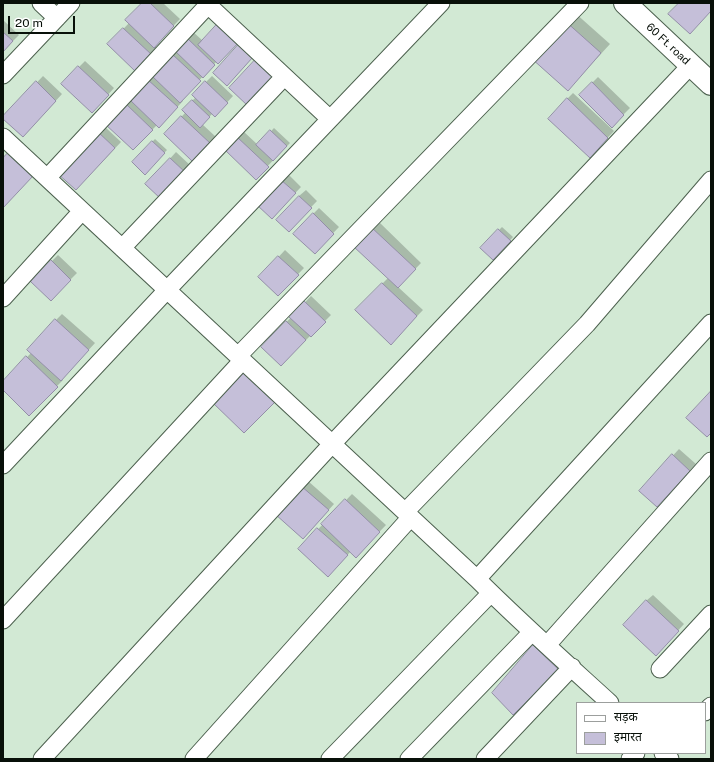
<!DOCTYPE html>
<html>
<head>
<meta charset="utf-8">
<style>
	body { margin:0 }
	#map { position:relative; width:714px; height:762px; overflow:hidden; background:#d2e9d4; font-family:"Public Sans","Noto Sans Devanagari",sans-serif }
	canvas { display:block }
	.frame { position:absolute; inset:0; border:4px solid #081009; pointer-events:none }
	.legend { position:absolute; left:576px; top:702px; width:130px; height:52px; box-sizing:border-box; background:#fff; border:1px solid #9c9f9d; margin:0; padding:5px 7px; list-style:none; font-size:12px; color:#081009 }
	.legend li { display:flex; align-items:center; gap:8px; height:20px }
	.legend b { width:20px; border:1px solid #9c9f9d }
	.scale { position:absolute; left:8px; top:16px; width:67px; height:18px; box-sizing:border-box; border:2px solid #081009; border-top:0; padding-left:5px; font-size:12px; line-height:14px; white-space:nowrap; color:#081009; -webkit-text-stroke:3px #fff; paint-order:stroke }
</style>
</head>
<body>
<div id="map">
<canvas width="714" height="762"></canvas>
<div class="frame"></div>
<ul class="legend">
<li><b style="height:5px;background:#fff"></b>सड़क</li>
<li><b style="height:11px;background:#c5bfd9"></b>इमारत</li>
</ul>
<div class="scale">20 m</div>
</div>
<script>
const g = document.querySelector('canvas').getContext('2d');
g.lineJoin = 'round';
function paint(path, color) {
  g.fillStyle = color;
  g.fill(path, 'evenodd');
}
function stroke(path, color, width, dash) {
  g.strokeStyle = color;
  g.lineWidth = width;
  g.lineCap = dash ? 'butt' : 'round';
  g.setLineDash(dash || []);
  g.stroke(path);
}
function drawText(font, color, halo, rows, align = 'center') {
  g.font = font + ' "Public Sans",sans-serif';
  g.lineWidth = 3;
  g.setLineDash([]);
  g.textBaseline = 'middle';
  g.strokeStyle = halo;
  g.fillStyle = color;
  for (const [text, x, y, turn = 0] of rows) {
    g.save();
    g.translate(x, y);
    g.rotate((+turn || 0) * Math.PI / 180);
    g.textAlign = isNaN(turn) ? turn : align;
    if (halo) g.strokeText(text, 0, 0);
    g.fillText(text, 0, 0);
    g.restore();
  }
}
paint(new Path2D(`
	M 143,3 L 163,3 L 180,19 L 154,46 L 157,48 L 142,64 L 109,44 L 129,23 Z
	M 574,12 L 610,44 L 577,80 L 533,57 Z
	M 3,20 L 19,35 L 3,51 Z
	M 192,31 L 203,41 L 217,61 L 182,99 L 183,101 L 165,120 L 157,125 L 133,149 L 107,124 Z
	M 85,61 L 114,88 L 98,106 L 79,67 Z
	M 43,76 L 62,94 L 29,130 L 3,118 Z
	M 212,76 L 233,96 L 221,109 L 213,113 L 202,124 L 216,137 L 193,161 L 165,134 L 185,113 L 183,110 L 196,97 L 193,95 Z
	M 598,77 L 630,108 L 612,126 L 580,95 Z
	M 573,93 L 614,131 L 596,150 L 567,99 Z
	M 104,126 L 121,142 L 82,183 L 59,173 Z
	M 274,128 L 290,143 L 256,178 L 225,149 L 243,131 L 258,145 Z
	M 155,139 L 167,150 L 145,173 L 133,162 Z
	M 176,152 L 191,166 L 161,198 L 147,184 Z
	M 288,174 L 301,187 L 278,211 L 259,205 Z
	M 306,190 L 317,201 L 289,230 L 299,196 Z
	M 319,208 L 339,227 L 315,252 L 313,214 Z
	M 378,221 L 421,263 L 398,287 L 423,310 L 397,337 L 356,310 L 388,278 L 354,246 Z
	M 502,227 L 513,237 L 493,259 L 481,248 Z
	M 285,250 L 304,268 L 278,295 L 260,277 Z
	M 58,255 L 77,273 L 51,299 L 32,281 Z
	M 311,296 L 331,315 L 281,365 L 263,347 Z
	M 62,314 L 95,343 L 62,379 L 63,380 L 29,414 L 3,388 L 3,382 L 31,353 L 56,320 Z
	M 679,449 L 696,464 L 663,500 L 640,491 Z
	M 308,481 L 334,504 L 309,532 L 276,514 Z
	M 352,494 L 386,525 L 356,556 L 351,551 L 335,569 L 299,549 Z
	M 653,595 L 684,624 L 662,648 L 646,601 Z
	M 540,639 L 565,663 L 513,713 L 494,693 Z`), '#0003');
const building = new Path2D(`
	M 142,3 L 150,3 L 174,26 L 154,48 L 125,20 Z
	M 679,3 L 711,3 L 711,11 L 690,34 L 668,14 Z
	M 564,20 L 601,53 L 568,91 L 531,58 Z
	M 220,21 L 241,40 L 218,64 L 198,45 Z
	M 123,28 L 152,55 L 136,72 L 107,44 Z
	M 3,32 L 13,41 L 3,52 Z
	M 185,36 L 215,65 L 203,78 L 173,49 Z
	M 239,44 L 253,57 L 227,86 L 213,73 Z
	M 172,54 L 201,81 L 180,103 L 151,75 Z
	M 255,60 L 275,78 L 248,106 L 229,88 Z
	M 78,66 L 109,95 L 92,113 L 61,84 Z
	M 147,79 L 178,107 L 159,128 L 129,99 Z
	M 36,81 L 56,101 L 23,137 L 3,119 L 3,116 Z
	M 205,81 L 228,103 L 215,117 L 192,95 Z
	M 592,82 L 624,115 L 612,128 L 579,95 Z
	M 567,98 L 608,138 L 590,158 L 548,119 Z
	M 192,100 L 210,117 L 200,128 L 182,110 Z
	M 125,103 L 153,130 L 133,150 L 105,124 Z
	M 181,116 L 211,144 L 193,162 L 164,134 Z
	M 270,130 L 287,146 L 273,161 L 256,145 Z
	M 97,131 L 115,148 L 76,190 L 57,173 Z
	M 236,136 L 269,167 L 256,180 L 224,149 Z
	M 152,141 L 165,153 L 145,175 L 132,162 Z
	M 8,153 L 33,176 L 3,208 L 3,158 Z
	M 170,158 L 186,173 L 161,199 L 145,184 Z
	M 281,180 L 296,193 L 272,219 L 257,205 Z
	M 299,196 L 312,208 L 289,232 L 276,220 Z
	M 313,213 L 334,234 L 315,254 L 293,234 Z
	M 371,227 L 416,269 L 398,288 L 353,246 Z
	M 498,229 L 511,241 L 493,260 L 480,248 Z
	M 278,256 L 299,275 L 278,296 L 258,277 Z
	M 51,260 L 71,280 L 51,301 L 30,281 Z
	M 382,283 L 417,316 L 391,345 L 355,310 Z
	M 304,301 L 326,322 L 311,337 L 289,317 Z
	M 55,319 L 89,350 L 61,381 L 27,350 Z
	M 286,321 L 306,340 L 281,366 L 261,347 Z
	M 26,356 L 58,387 L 29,416 L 3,390 L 3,381 Z
	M 241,370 L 275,402 L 244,433 L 211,401 Z
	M 711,391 L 711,433 L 707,437 L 686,418 Z
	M 672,454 L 690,471 L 657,507 L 639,491 Z
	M 301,486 L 329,510 L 303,539 L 275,514 Z
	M 345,499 L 380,532 L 356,558 L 321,524 Z
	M 317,528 L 348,555 L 328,577 L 298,549 Z
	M 646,600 L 679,631 L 656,656 L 623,625 Z
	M 533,645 L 559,670 L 513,715 L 492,693 Z`);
paint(building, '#c5bfd9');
stroke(building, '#938ea7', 1);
const street = new Path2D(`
	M 41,3 L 57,18
	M 206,3 L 330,119
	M 3,75 L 71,3
	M 3,137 L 477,579 C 520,622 565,662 610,703
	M 47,178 L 208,5
	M 122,248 L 284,77
	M 3,298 L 82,211
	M 238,356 L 580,3
	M 3,465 L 167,290 L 441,3
	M 405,512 L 587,324 L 711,180
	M 477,579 L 711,323
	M 3,620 L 243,360
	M 547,645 L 711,461
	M 660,669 L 711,614
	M 705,712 L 711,706
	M 663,753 L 670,759
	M 42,759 L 332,444 L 691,65
	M 194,759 L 411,517
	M 330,759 L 491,593
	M 409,759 L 532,632
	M 485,759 L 572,667
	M 630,759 L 636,753`);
const secondary = new Path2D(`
	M 625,3 L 711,84`);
stroke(street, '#4c604e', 19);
stroke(secondary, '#4c604e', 24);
stroke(street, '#fff', 17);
stroke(secondary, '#fff', 22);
drawText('11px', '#081009', '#fff', [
	["60 Ft. road",668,44,43]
]);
</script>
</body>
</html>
